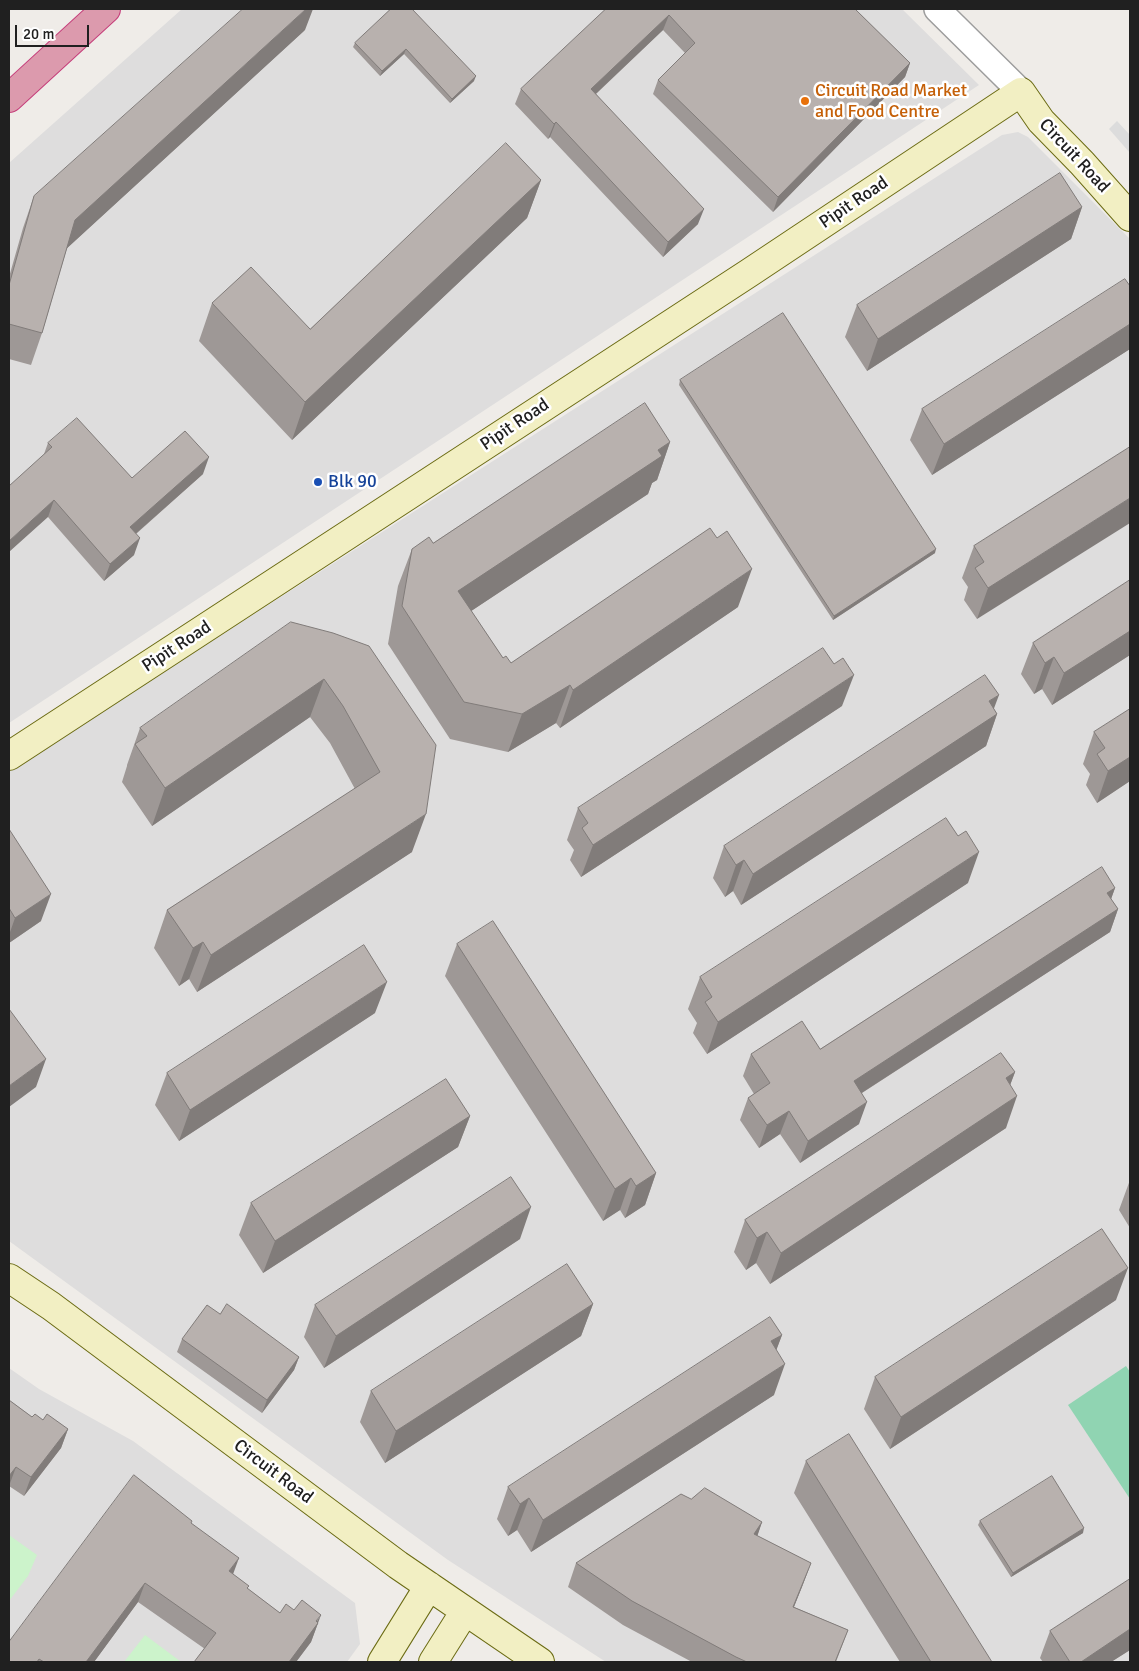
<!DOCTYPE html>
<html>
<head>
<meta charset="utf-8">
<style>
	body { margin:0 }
	#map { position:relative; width:1139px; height:1671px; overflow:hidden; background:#efece8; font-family:Signika,sans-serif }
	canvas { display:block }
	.frame { position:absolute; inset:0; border:10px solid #202020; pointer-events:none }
	.scale { position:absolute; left:15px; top:25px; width:74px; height:22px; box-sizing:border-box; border:2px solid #202020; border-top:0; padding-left:6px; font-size:15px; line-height:18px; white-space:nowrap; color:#202020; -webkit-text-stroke:4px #fff; paint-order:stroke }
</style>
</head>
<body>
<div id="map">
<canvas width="1139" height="1671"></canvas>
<div class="frame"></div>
<div class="scale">20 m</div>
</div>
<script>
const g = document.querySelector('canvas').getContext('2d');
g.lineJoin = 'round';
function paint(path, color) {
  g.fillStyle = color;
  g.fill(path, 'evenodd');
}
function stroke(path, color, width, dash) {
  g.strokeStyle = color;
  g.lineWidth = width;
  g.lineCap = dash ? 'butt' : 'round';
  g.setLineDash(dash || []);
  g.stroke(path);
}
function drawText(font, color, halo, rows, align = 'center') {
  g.font = font + ' Signika,sans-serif';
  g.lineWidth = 5;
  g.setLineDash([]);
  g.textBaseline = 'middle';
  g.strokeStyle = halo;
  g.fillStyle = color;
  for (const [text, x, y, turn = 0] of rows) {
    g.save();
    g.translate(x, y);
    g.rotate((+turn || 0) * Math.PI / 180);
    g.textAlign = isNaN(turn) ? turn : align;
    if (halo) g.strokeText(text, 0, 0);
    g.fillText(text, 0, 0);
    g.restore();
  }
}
paint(new Path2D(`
	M 182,9 L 902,9 L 979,85 L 9,723 L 9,163 Z
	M 1018,132 L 1028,137 L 1130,239 L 1130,1662 L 606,1662 L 448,1560 L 9,1241 L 9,771 L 1002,135 Z
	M 9,1368 L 39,1389 L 133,1441 L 355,1603 L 360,1644 L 347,1662 L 9,1662 Z`), '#dedddd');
paint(new Path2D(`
	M 9,1535 L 37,1555 L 28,1576 L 9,1601 Z
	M 145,1635 L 180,1661 L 179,1662 L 124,1662 Z`), '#ccf3cb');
paint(new Path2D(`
	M 1126,1366 L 1130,1372 L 1130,1499 L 1068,1405 Z`), '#90d4b2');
paint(new Path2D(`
	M 1117,121 L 1130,135 L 1130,153 L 1109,129 Z`), '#dcdcdc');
const street = new Path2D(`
	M 937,9 L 1021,92`);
const secondary = new Path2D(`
	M 9,756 L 749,273 L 1021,92 L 1041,121 L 1082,163 L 1130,217
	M 9,1278 L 51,1306 L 398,1565 L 540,1662
	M 382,1662 L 429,1586
	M 433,1662 L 465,1611`);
const highway = new Path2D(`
	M 9,98 L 106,9`);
stroke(street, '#9d9d9d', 28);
stroke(secondary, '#6b6b13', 30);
stroke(highway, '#c53d7a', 30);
stroke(street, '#fff', 25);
stroke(secondary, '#f2efc3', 28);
stroke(highway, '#dc9aad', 28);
paint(new Path2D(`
	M 391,9 L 474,81 L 450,103 L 404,54 L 380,76 L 353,47 L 355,43 Z
	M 606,9 L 855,9 L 910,63 L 905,77 L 773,212 L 653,94 L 658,80 L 685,53 L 663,30 L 596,94 L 698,224 L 663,257 L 550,137 L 548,139 L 515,104 L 521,89 Z
	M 305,30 L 67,248 L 42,333 L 31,365 L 9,359 L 9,277 L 23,228 L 34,196 Z
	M 541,180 L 527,218 L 292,440 L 199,341 L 212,303 L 310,329 Z
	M 1082,207 L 1071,239 L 867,371 L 845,337 L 857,305 Z
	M 1130,286 L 1130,349 L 932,475 L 910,440 L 922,409 Z
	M 680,380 L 935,553 L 833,620 L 679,385 Z
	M 670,442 L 657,480 L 652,483 L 648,494 L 471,611 L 503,658 L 511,663 L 738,607 L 560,728 L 556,723 L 508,752 L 450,739 L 388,644 L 398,586 L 412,549 L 433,543 Z
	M 48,443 L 132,478 L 203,474 L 136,534 L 134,555 L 104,581 L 48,517 L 44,454 Z
	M 1130,447 L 977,619 L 964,600 L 968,587 L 962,578 L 974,546 Z
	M 1130,580 L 1130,655 L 1052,705 L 1042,689 L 1034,694 L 1021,674 L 1033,643 Z
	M 333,633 L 412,852 L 197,992 L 189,979 L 179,986 L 154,948 L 167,910 L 355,789 L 330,743 L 310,717 L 152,826 L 122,782 L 127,766 L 127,765 L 140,728 Z
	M 842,706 L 581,877 L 570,860 L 574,850 L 567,840 L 578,808 Z
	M 994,709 L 997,714 L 986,746 L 741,905 L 733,891 L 725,897 L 713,878 L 724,846 Z
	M 1130,709 L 1130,781 L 1097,803 L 1086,785 L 1090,774 L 1083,764 L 1094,732 Z
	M 9,829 L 41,921 L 9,943 Z
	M 968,883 L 707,1054 L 693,1033 L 697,1023 L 688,1009 L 700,977 Z
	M 1115,888 L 1111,899 L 1118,909 L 1110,932 L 862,1093 L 859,1124 L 800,1163 L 780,1134 L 759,1148 L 740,1120 L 748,1098 L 754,1094 L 743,1076 L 751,1054 L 820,1049 Z
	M 457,944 L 656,1173 L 645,1205 L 625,1218 L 620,1210 L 603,1221 L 445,976 Z
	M 375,1013 L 179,1141 L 155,1105 L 167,1073 Z
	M 1015,1072 L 1010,1085 L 1006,1128 L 770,1284 L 756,1263 L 746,1270 L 734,1252 L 745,1220 Z
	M 470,1116 L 458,1147 L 263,1273 L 239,1235 L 251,1203 Z
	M 1130,1180 L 1130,1228 L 1119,1210 Z
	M 520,1239 L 324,1368 L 304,1337 L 315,1305 Z
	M 1116,1300 L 890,1449 L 864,1409 L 875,1377 Z
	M 593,1304 L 581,1336 L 385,1463 L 360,1422 L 371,1391 Z
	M 220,1314 L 299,1357 L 294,1370 L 262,1413 L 177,1352 L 182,1339 Z
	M 782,1335 L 776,1350 L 774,1395 L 531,1552 L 517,1530 L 508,1536 L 497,1519 L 508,1487 Z
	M 9,1400 L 32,1417 L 43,1420 L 68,1429 L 61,1448 L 24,1496 L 9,1486 Z
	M 806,1461 L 992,1662 L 900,1662 L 794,1493 Z
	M 691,1499 L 762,1522 L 757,1536 L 811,1563 L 794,1607 L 848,1630 L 836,1662 L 692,1662 L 623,1625 L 568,1587 L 576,1563 Z
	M 980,1521 L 1083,1533 L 1011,1577 L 978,1525 Z
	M 191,1524 L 233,1574 L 248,1589 L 280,1613 L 294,1610 L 318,1623 L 311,1642 L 296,1662 L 195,1662 L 205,1649 L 138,1602 L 94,1662 L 9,1662 Z
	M 1130,1579 L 1130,1650 L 1111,1662 L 1043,1662 L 1040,1658 L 1050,1631 Z`), '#9e9896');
paint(new Path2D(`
	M 306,9 L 313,9 L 305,30 L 64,251 L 75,220 Z
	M 669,15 L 663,30 L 586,103 L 591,89 Z
	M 406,49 L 404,54 L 380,76 L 382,71 Z
	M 910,63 L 905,77 L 773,212 L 778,197 Z
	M 476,76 L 474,81 L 450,103 L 452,99 Z
	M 556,122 L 550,137 L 548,139 L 554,124 Z
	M 541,180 L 527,218 L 292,440 L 305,402 Z
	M 1082,207 L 1071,239 L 867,371 L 878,339 Z
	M 704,209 L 698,224 L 663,257 L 668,242 Z
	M 1130,324 L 1130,349 L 932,475 L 944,444 Z
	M 670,442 L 657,480 L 652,483 L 648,494 L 444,629 L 458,591 Z
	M 209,457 L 203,474 L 124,544 L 130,527 Z
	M 1130,498 L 1130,523 L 977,619 L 988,588 Z
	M 54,500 L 48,517 L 9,552 L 9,541 Z
	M 140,538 L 134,555 L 104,581 L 110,564 Z
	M 936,549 L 935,553 L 833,620 L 834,616 Z
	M 752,569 L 738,607 L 560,728 L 573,690 Z
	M 1130,631 L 1130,655 L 1052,705 L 1064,673 Z
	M 1054,657 L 1042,689 L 1034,694 L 1045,663 Z
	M 854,675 L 842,706 L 581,877 L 593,845 Z
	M 324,679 L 310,717 L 152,826 L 165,788 Z
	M 570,685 L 556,723 L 508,752 L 522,714 Z
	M 999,695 L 990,719 L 997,714 L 986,746 L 741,905 L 753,874 L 989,701 Z
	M 1130,757 L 1130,781 L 1097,803 L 1108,771 Z
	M 426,814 L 412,852 L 197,992 L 211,955 Z
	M 979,852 L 968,883 L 707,1054 L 718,1022 Z
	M 744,860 L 733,891 L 725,897 L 736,865 Z
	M 1115,888 L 1107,910 L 1107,893 Z
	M 51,894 L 41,921 L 9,943 L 9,935 L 15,918 Z
	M 1118,909 L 1110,932 L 846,1103 L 854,1081 Z
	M 203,942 L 189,979 L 179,986 L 193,948 Z
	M 387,982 L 375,1013 L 179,1141 L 190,1110 Z
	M 46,1059 L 36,1087 L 9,1107 L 9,1086 Z
	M 1015,1072 L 1003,1104 L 1006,1078 Z
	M 1017,1096 L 1006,1128 L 770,1284 L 781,1253 Z
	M 867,1102 L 859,1124 L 800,1163 L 808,1141 Z
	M 789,1111 L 780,1134 L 759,1148 L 767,1125 Z
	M 470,1116 L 458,1147 L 263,1273 L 275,1241 Z
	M 656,1173 L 645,1205 L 625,1218 L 636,1186 Z
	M 631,1178 L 620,1210 L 603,1221 L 615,1189 Z
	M 531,1207 L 520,1239 L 324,1368 L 336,1336 Z
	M 767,1232 L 756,1263 L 746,1270 L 757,1238 Z
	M 1128,1268 L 1116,1300 L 890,1449 L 901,1417 Z
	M 593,1304 L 581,1336 L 385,1463 L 396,1431 Z
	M 782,1335 L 770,1367 L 771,1341 Z
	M 299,1357 L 294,1370 L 262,1413 L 267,1400 Z
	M 785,1364 L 774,1395 L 531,1552 L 543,1520 Z
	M 68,1429 L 61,1448 L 24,1496 L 31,1477 Z
	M 16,1467 L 9,1486 L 9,1476 Z
	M 529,1498 L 517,1530 L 508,1536 L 520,1504 Z
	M 762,1522 L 754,1546 L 754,1534 Z
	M 1084,1528 L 1083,1533 L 1011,1577 L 1013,1573 Z
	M 239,1558 L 232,1577 L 229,1571 Z
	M 811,1563 L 802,1587 L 784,1631 L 793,1607 Z
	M 145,1583 L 138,1602 L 94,1662 L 86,1662 Z
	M 321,1615 L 311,1642 L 296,1662 L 289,1662 Z
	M 1130,1629 L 1130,1650 L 1111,1662 L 1081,1662 Z`), '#817c7a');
const building = new Path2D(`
	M 243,9 L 306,9 L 75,220 L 42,333 L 9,324 L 9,285 L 34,196 Z
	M 391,9 L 412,9 L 476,76 L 452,99 L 406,49 L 382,71 L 355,43 Z
	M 606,9 L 855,9 L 910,63 L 778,197 L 658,80 L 695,43 L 669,15 L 591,89 L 704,209 L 668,242 L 556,122 L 554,124 L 521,89 Z
	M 506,143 L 541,180 L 305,402 L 212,303 L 251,267 L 310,329 Z
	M 1060,173 L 1082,207 L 878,339 L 857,305 Z
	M 1125,279 L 1130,286 L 1130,324 L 944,444 L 922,409 Z
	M 783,313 L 936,549 L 834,616 L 680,380 Z
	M 645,403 L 670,442 L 658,450 L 662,456 L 458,591 L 503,658 L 506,656 L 511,663 L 710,528 L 717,538 L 727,531 L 752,569 L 573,690 L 570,685 L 522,714 L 464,702 L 402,606 L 412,549 L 429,537 L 433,543 Z
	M 77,418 L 132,478 L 185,431 L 209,457 L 130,527 L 140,538 L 110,564 L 54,500 L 9,541 L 9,486 L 52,447 L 48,443 Z
	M 1130,447 L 1130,498 L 988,588 L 975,568 L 984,562 L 974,546 Z
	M 1130,580 L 1130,631 L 1064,673 L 1054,657 L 1045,663 L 1033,643 Z
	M 291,622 L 333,633 L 369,646 L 436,745 L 426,814 L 211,955 L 203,942 L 193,948 L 167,910 L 380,772 L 343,706 L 324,679 L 165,788 L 135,744 L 147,736 L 140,728 Z
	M 823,648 L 834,664 L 843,658 L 854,675 L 593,845 L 582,828 L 588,823 L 578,808 Z
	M 985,675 L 999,695 L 989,701 L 997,714 L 753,874 L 744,860 L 736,865 L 724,846 Z
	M 1130,709 L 1130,757 L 1108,771 L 1097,754 L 1105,748 L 1094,732 Z
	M 946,818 L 958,836 L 966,831 L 979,852 L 718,1022 L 705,1002 L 712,997 L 700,977 Z
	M 9,829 L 51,894 L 15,918 L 9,908 Z
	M 1102,867 L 1115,888 L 1107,893 L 1118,909 L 854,1081 L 867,1102 L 808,1141 L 789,1111 L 767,1125 L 748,1098 L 770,1083 L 751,1054 L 802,1021 L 820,1049 Z
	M 493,921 L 656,1173 L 636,1186 L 631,1178 L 615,1189 L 457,944 Z
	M 364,945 L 387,982 L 190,1110 L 167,1073 Z
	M 9,1009 L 46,1059 L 9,1086 Z
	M 1001,1053 L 1015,1072 L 1006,1078 L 1017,1096 L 781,1253 L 767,1232 L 757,1238 L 745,1220 Z
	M 446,1079 L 470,1116 L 275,1241 L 251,1203 Z
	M 511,1177 L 531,1207 L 336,1336 L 315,1305 Z
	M 1102,1229 L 1128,1268 L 901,1417 L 875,1377 Z
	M 567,1264 L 593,1304 L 396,1431 L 371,1391 Z
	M 227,1304 L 299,1357 L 267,1400 L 182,1339 L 207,1305 L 220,1314 Z
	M 770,1317 L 782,1335 L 771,1341 L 785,1364 L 543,1520 L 529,1498 L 520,1504 L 508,1487 Z
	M 9,1400 L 32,1417 L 35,1414 L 43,1420 L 47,1414 L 68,1429 L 31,1477 L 16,1467 L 9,1476 Z
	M 849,1434 L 992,1662 L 931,1662 L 806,1461 Z
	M 134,1475 L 192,1521 L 191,1523 L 239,1558 L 229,1571 L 249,1586 L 247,1588 L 280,1613 L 286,1604 L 294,1610 L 302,1600 L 321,1615 L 316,1621 L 318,1623 L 289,1662 L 194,1662 L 216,1633 L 145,1583 L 86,1662 L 44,1662 L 39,1659 L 37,1662 L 9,1662 L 9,1642 Z
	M 1052,1476 L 1084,1528 L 1013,1573 L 980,1521 Z
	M 705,1488 L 762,1522 L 754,1534 L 811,1563 L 793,1607 L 848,1630 L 835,1662 L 747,1662 L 736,1657 L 632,1601 L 576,1563 L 681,1494 L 691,1499 Z
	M 1130,1579 L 1130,1629 L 1081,1662 L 1070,1662 L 1050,1631 Z`);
paint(building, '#b8b1ae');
stroke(building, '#817c7a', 1);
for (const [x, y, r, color] of [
	[805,101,5,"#e8710a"],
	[318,482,5,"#1a4fb4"]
]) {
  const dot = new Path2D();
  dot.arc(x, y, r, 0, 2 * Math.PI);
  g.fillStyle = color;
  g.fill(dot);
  stroke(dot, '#fff', 2);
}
drawText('18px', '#c56008', '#fff', [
	["Circuit Road Market",815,91],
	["and Food Centre",815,112]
], 'left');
drawText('18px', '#202020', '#fff', [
	["Circuit Road",1074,156,47],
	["Pipit Road",854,203,-34],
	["Pipit Road",515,425,-34],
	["Pipit Road",177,647,-33],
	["Circuit Road",273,1472,37]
]);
drawText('18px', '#164399', '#fff', [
	["Blk 90",328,482]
], 'left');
</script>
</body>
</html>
